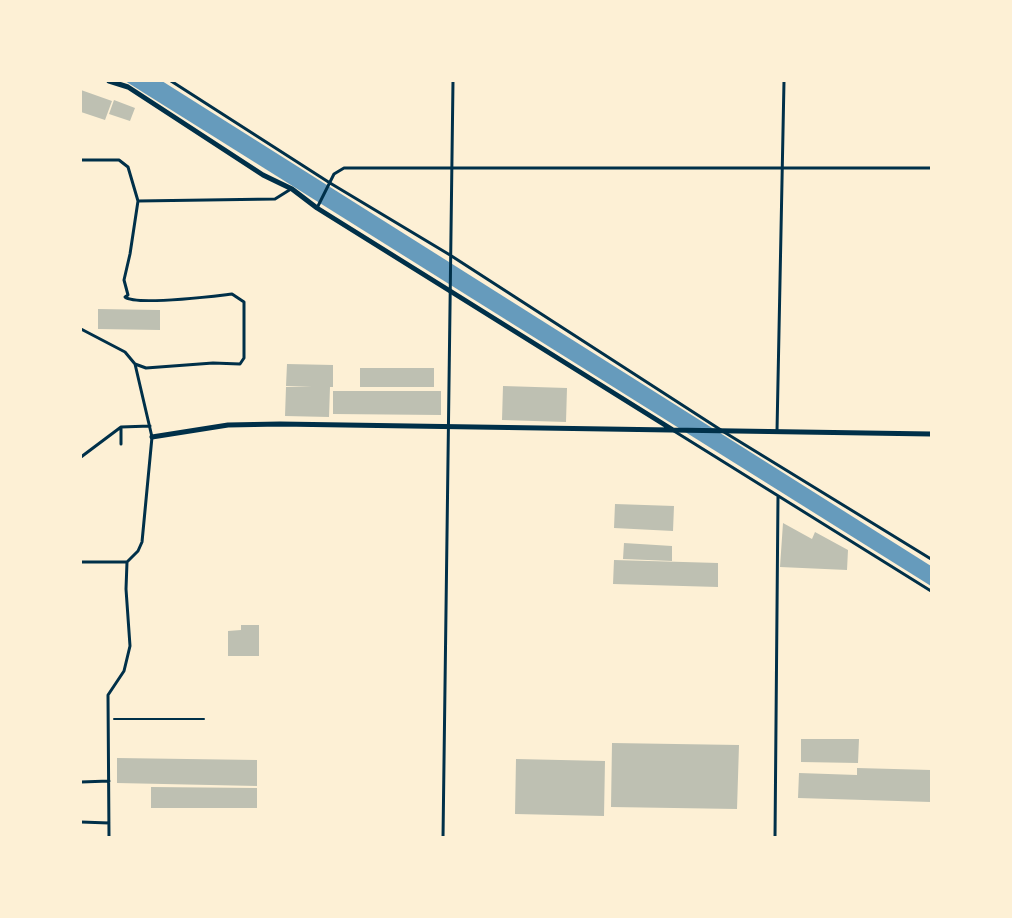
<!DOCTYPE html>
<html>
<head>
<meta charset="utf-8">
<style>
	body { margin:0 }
	#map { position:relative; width:1012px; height:918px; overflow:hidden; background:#fdf0d5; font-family:"Libre Baskerville",serif }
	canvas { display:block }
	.frame { position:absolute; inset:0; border:82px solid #fdf0d5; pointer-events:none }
</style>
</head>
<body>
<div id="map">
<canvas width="1012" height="918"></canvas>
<div class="frame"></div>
</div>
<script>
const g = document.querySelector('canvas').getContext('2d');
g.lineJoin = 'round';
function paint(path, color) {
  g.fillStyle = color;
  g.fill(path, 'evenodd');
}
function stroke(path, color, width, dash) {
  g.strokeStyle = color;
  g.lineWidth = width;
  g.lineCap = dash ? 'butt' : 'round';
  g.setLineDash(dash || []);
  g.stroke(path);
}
paint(new Path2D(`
	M 125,81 L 162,81 L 931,566 L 931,586 Z`), '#669bbc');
paint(new Path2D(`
	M 81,90 L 112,101 L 105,120 L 81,112 Z
	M 114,100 L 135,108 L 130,121 L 109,114 Z
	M 98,309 L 160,310 L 160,330 L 98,329 Z
	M 287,364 L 333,365 L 333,387 L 330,387 L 329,417 L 285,416 L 286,387 L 312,387 L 286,386 Z
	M 360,368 L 434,368 L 434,387 L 360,387 Z
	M 503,386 L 567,388 L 566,422 L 502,420 Z
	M 333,391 L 441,391 L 441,415 L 333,414 Z
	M 615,504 L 674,506 L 673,531 L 614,528 Z
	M 783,523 L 812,539 L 815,532 L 848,550 L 847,570 L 780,567 Z
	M 624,543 L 672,546 L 672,561 L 623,559 Z
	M 614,560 L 718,563 L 718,587 L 613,584 Z
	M 241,625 L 259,625 L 259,656 L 228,656 L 228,631 L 241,630 Z
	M 801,739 L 859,739 L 858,763 L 801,762 Z
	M 612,743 L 739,745 L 737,809 L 611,807 Z
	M 117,758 L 257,760 L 257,786 L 117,783 Z
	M 516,759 L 605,761 L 604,816 L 515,814 Z
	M 857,768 L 931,770 L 931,802 L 798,798 L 799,773 L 857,775 Z
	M 151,787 L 257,788 L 257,808 L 151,808 Z`), '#bec0b2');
stroke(new Path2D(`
	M 114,719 L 204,719`), '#003049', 2);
stroke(new Path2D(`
	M 171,81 L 330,183 L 450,255 L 724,432 L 931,559
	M 81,160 L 119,160 L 128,167 L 138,201 L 130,254 L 124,280 L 128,295 L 125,297 C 136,306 214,296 232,294 L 244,302 L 244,358 L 240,364 L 213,363 L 146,368 L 135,364
	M 138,201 L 275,199 L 291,189
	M 317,208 L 334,174 L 344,168 L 931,168
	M 81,329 L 125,352 L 135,364 L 152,437 L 142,542 L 138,551 L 127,562 L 126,589 L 130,646 L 124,671 L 108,695 L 109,837
	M 121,428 L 121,444
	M 674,431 L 931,591
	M 777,431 L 784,81
	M 81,457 L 121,427 L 150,426
	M 81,562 L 127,562
	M 81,782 L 109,781
	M 81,822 L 109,823
	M 443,837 L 453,81
	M 775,837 L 778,496`), '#003049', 3);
stroke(new Path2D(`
	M 109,81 L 128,87 L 263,175 L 292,189 L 317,208 L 673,430
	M 152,437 L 228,425 L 280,424 L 931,434`), '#003049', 5);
</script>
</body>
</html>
